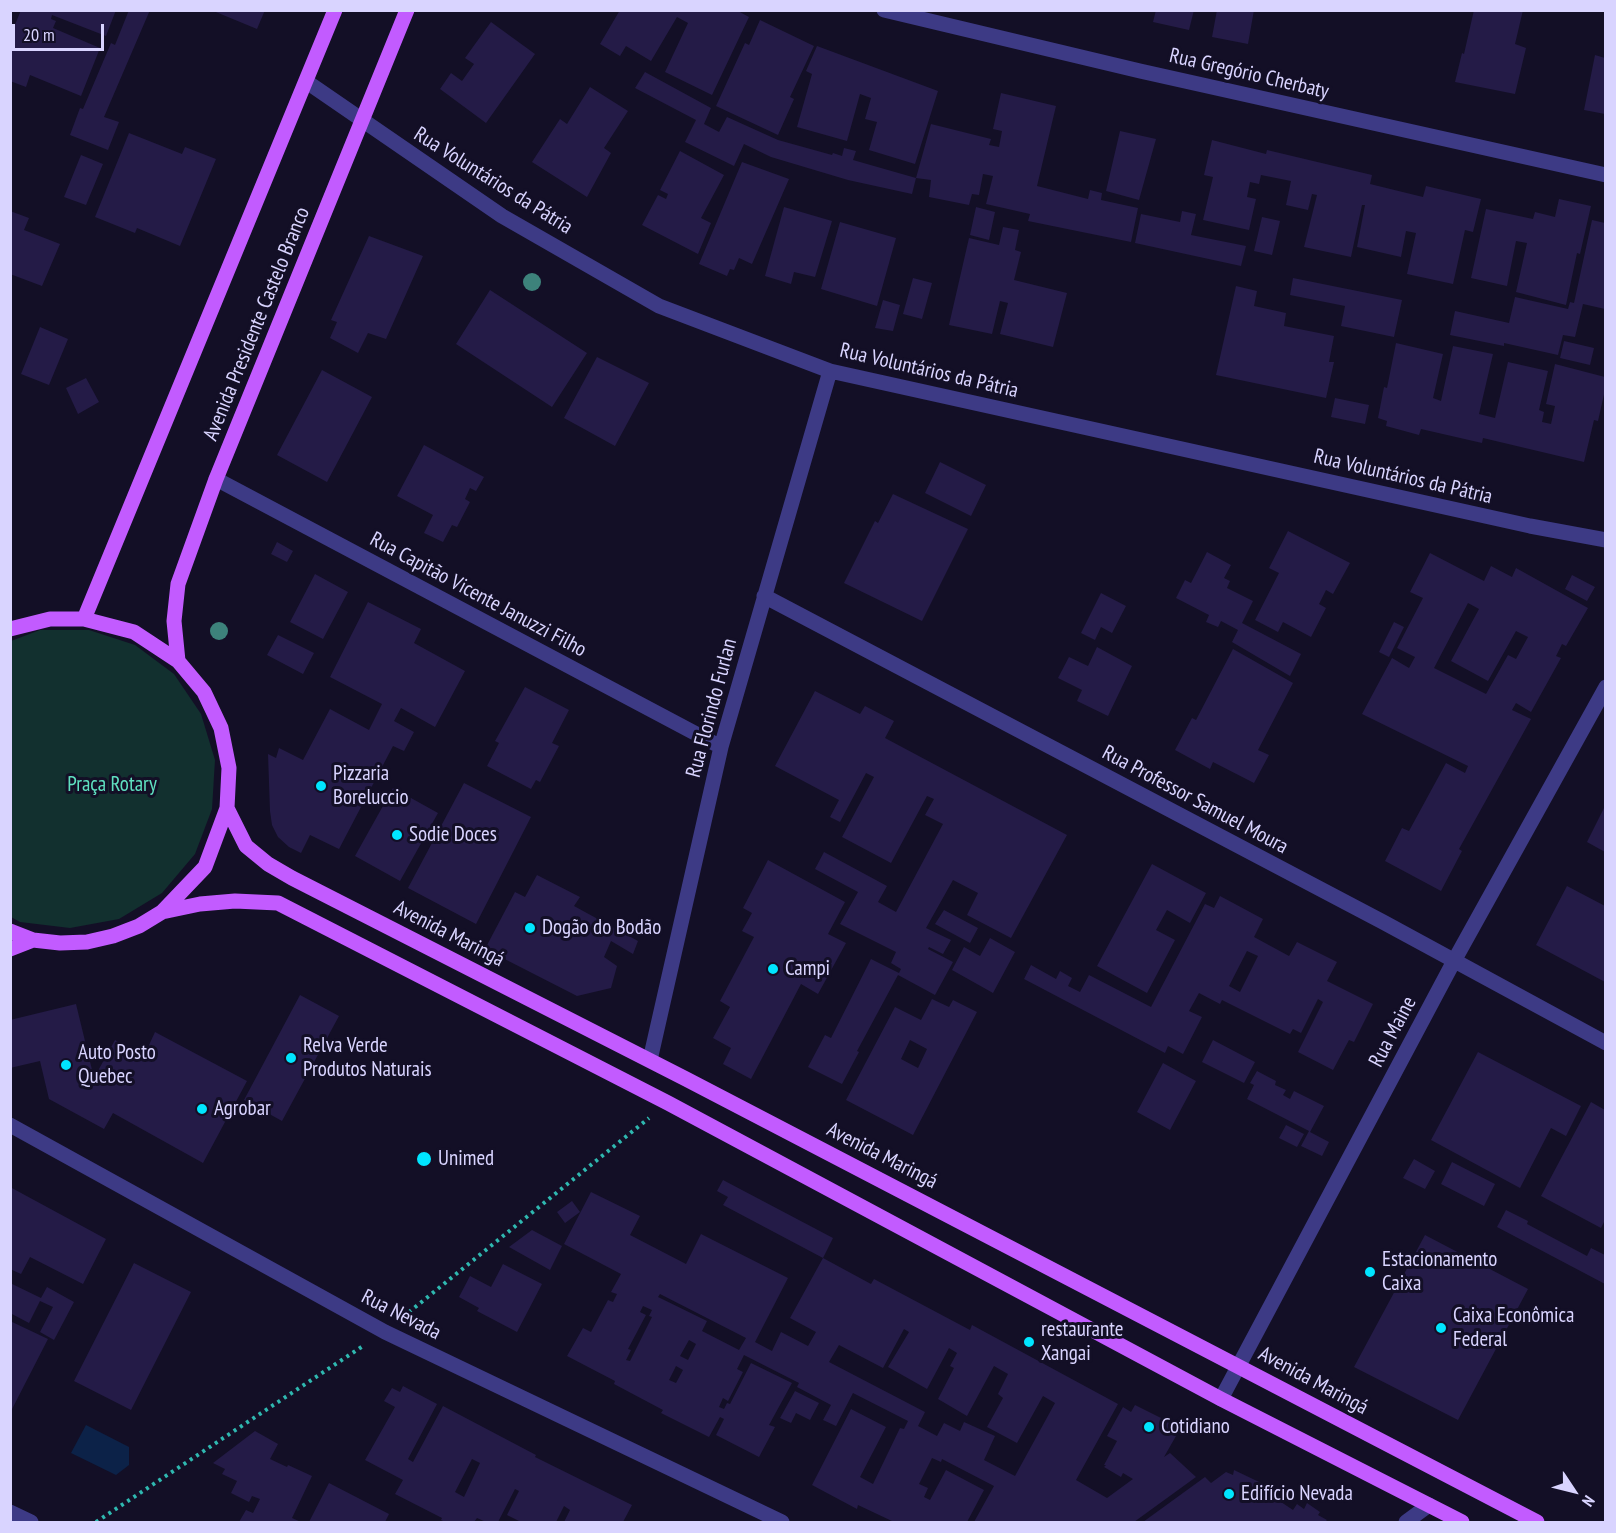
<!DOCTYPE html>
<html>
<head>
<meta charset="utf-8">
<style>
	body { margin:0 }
	#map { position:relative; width:1616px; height:1533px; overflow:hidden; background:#130f26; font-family:"PT Sans Narrow",sans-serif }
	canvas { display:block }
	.frame { position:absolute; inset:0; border:12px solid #d9d4ff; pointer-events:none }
	.north { position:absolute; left:1544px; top:1461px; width:60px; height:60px; -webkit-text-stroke:4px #130f26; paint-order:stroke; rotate:125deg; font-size:16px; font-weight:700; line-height:24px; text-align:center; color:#d9d4ff }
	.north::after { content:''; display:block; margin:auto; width:21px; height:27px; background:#d9d4ff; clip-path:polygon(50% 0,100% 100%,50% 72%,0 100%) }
	.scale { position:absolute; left:12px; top:24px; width:92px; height:27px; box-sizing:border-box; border:3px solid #d9d4ff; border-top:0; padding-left:8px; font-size:18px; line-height:21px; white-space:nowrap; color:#d9d4ff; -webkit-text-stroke:4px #130f26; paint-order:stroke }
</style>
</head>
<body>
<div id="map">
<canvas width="1616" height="1533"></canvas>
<div class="frame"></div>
<div class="north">N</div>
<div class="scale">20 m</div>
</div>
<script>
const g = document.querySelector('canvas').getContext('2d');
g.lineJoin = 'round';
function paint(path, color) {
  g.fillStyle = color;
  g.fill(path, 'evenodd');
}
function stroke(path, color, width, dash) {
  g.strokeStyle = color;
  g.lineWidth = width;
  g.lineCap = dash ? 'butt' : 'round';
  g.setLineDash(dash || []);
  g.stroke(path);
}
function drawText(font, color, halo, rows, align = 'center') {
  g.font = font + ' "PT Sans Narrow",sans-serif';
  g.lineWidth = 6;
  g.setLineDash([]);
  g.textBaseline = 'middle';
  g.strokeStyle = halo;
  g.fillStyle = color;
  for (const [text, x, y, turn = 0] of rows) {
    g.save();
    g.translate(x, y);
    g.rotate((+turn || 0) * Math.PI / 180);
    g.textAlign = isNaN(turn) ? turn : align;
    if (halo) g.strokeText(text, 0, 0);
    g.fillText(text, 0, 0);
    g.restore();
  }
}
paint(new Path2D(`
	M 40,630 L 89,630 L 135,645 L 174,674 L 201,714 L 215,760 L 212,809 L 195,854 L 162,893 L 119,919 L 70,928 L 20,922 L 11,917 L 11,641 Z`), '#12302f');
paint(new Path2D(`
	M 86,1425 L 129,1447 L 129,1465 L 116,1475 L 71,1453 Z`), '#0c2248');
paint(new Path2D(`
	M 21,10 L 116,10 L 106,36 L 52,15 L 51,19 L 56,21 L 53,28 L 100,48 L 81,96 L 30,75 L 26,87 L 10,81 L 10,37 Z
	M 129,10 L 150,10 L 104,117 L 119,122 L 108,150 L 70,135 L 80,108 L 83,109 L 111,43 L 115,45 Z
	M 211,10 L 265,10 L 257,29 Z
	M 620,10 L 736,10 L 749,17 L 712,95 L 665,72 L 688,23 L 677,17 L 651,61 L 626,46 L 620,56 L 600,44 Z
	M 1156,10 L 1194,10 L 1189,30 L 1153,22 Z
	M 1217,10 L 1254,10 L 1248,44 L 1212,37 Z
	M 1474,10 L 1523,10 L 1515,44 L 1526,48 L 1515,94 L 1455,82 L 1462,53 L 1464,54 Z
	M 760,20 L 814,46 L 790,97 L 794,99 L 778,135 L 716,106 L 745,43 L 749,45 Z
	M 491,22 L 535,54 L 486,123 L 440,89 L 451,73 L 462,81 L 474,64 L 465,58 Z
	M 817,46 L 938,91 L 915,164 L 869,150 L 877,122 L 865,119 L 871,98 L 860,94 L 847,141 L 797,127 L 812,74 L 806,71 Z
	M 1595,55 L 1605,58 L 1605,114 L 1584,110 Z
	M 645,72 L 711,108 L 704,124 L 719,132 L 727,117 L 778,140 L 832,155 L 833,153 L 842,156 L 844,148 L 856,151 L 853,160 L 916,178 L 912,194 L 848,180 L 771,157 L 744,144 L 734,166 L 685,142 L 696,120 L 635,88 Z
	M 590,87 L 628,111 L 604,148 L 611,153 L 587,197 L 532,162 L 560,119 L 567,124 Z
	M 1001,93 L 1056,106 L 1037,186 L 1088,199 L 1090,190 L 1102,193 L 1101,200 L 1138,208 L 1131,242 L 1028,221 L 1030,214 L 986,204 L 993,176 L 983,174 L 979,195 L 972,194 L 969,205 L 929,197 L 931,180 L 916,178 L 931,124 L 991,139 L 989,145 L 999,147 L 1002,131 L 993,129 Z
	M 1120,131 L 1156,139 L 1139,200 L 1106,191 Z
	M 129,133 L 182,154 L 185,147 L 216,159 L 180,246 L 137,228 L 135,233 L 95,217 Z
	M 1212,140 L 1266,154 L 1267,150 L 1372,175 L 1370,184 L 1423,197 L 1426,186 L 1481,199 L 1473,232 L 1465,230 L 1453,284 L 1407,274 L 1416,233 L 1406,231 L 1401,257 L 1357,247 L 1365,205 L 1362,205 L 1351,257 L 1304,247 L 1317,195 L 1312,194 L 1308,210 L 1286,205 L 1291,181 L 1261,175 L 1259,184 L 1250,182 L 1247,197 L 1256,199 L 1249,230 L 1203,220 L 1213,177 L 1204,175 Z
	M 680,151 L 724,175 L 701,218 L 711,223 L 698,254 L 642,225 L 658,195 L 666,199 L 668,194 L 660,190 Z
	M 81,155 L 103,164 L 86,205 L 64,197 Z
	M 742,162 L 789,179 L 752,264 L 739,258 L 734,270 L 730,269 L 727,276 L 699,264 Z
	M 1559,199 L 1591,206 L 1580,254 L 1577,253 L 1566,305 L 1516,292 L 1527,243 L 1516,241 L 1507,286 L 1471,278 L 1486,209 L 1533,219 L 1535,212 L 1555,217 Z
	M 784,207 L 832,221 L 815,277 L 794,272 L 791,284 L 765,276 Z
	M 976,207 L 995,212 L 989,240 L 970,235 Z
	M 10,211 L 29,218 L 24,230 L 60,244 L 42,286 L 10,274 Z
	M 1182,211 L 1196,214 L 1191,235 L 1246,246 L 1241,266 L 1135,243 L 1141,214 L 1180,222 Z
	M 1262,217 L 1280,221 L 1272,255 L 1254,251 Z
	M 1592,220 L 1605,223 L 1605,309 L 1583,304 L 1575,337 L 1563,335 L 1558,355 L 1504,343 L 1504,346 L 1450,335 L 1455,311 L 1509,323 L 1515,297 L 1568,309 L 1570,302 L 1574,303 Z
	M 840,222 L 896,238 L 877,306 L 821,289 Z
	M 1003,227 L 1019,230 L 1015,250 L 1021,252 L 1014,280 L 1067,293 L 1053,347 L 1000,334 L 1008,303 L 1000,301 L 992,334 L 949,325 L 969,238 L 999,245 Z
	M 369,236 L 423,256 L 386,339 L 368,333 L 358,353 L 330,338 L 337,322 L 331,320 Z
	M 913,278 L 932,283 L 922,319 L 903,314 Z
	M 1293,278 L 1402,300 L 1394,337 L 1341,326 L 1345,306 L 1290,295 Z
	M 1236,286 L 1257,291 L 1254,306 L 1286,313 L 1284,326 L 1334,336 L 1329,362 L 1334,362 L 1326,398 L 1216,375 Z
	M 490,290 L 587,353 L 552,407 L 456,344 Z
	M 883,300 L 900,305 L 893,331 L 875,328 Z
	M 40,327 L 68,339 L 49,385 L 21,374 Z
	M 1564,341 L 1594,348 L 1590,365 L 1560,358 Z
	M 1396,343 L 1443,354 L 1433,398 L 1441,401 L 1453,346 L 1493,354 L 1479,414 L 1495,418 L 1508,362 L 1548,371 L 1539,410 L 1544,412 L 1542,422 L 1551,424 L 1555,406 L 1546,404 L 1555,364 L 1605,377 L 1605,390 L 1598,421 L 1594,420 L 1584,462 L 1483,438 L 1482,443 L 1421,429 L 1419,435 L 1386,426 L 1387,421 L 1378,418 L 1384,387 L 1387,388 Z
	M 597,357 L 649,383 L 615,446 L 564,418 Z
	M 322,370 L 372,397 L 327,482 L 277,455 Z
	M 86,378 L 99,402 L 78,414 L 66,388 Z
	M 1335,398 L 1369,405 L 1365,424 L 1331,417 Z
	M 424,445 L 484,477 L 476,491 L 470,488 L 465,499 L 470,502 L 457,527 L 452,525 L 443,542 L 424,533 L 433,515 L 397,496 Z
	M 940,462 L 986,485 L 971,516 L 925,493 Z
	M 893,494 L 968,529 L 922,621 L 844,583 L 875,521 L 878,523 Z
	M 1288,531 L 1350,563 L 1333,594 L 1326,590 L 1319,604 L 1326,608 L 1311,637 L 1283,622 L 1278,632 L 1255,620 L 1279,573 L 1269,568 Z
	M 277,542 L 293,551 L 287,562 L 271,554 Z
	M 1207,552 L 1231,565 L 1224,578 L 1230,581 L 1227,588 L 1253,601 L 1242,623 L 1301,654 L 1290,676 L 1232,642 L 1238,630 L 1221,621 L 1218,627 L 1206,622 L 1209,615 L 1176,598 L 1185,580 L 1191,583 Z
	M 1430,553 L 1484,581 L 1491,566 L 1512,577 L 1516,568 L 1588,608 L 1566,646 L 1562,644 L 1556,656 L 1561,658 L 1531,712 L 1516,703 L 1512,710 L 1531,719 L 1459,849 L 1462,851 L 1441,891 L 1385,861 L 1402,828 L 1409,831 L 1446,763 L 1465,773 L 1468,766 L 1362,714 L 1392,658 L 1409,668 L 1415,657 L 1397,648 L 1423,598 L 1410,592 ZM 1468,603 L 1479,609 L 1451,661 L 1488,681 L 1516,631 L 1528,637 L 1516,659 L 1508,655 L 1486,694 L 1434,668 Z
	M 315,574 L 348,592 L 323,639 L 290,622 Z
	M 1572,575 L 1595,587 L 1587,601 L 1565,589 Z
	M 1101,593 L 1126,606 L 1112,633 L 1101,627 L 1095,640 L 1081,633 Z
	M 368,602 L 421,629 L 414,643 L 465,671 L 435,727 L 401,708 L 394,721 L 414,732 L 404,751 L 393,746 L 339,849 L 310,835 L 301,853 L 289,847 L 278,837 L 272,825 L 270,811 L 268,754 L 276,758 L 279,748 L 303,760 L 330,709 L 369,730 L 382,704 L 330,677 Z
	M 1394,622 L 1404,627 L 1389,657 L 1379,652 Z
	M 278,635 L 314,653 L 303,674 L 267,655 Z
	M 1097,647 L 1132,666 L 1108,716 L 1077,701 L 1082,690 L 1058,678 L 1069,657 L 1088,666 Z
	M 1233,649 L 1293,683 L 1258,750 L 1269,755 L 1254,783 L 1213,762 L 1210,769 L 1175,750 L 1192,718 L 1196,720 Z
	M 525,687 L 569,710 L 552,743 L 559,746 L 540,782 L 536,780 L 531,789 L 487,766 L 499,743 L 495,741 Z
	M 815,691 L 860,714 L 865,706 L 894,721 L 885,738 L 1067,835 L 1011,938 L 967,915 L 978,893 L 953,880 L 926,928 L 951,940 L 943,954 L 929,947 L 928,949 L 953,962 L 935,995 L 898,975 L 857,1051 L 859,1052 L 842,1084 L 808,1067 L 825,1035 L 831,1038 L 871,959 L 899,973 L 901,969 L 891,963 L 896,952 L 840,924 L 858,892 L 815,869 L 824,852 L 887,886 L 878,902 L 896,912 L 943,824 L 925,815 L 934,799 L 927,796 L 891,863 L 842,837 L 874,777 L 866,773 L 840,822 L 830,817 L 839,800 L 775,766 Z
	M 464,783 L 531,817 L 476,924 L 408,888 Z
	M 393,788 L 438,813 L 400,881 L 355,856 Z
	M 1605,806 L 1605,852 L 1587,842 Z
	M 768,860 L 845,902 L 828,934 L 846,943 L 818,994 L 801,984 L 751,1079 L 723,1064 L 731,1048 L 713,1038 L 730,1007 L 720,1001 L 754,937 L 742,931 L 752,913 L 743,908 Z
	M 1152,864 L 1206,893 L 1190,923 L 1167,910 L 1156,930 L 1175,940 L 1147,993 L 1097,966 Z
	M 537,875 L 580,897 L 574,906 L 638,941 L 633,954 L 611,941 L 604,957 L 617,966 L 611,988 L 577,996 L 485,949 L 515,892 L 525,897 Z
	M 1567,886 L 1605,906 L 1605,982 L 1536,945 Z
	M 1220,896 L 1263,919 L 1254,937 L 1289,956 L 1297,942 L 1337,962 L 1327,981 L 1373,1004 L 1354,1042 L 1349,1040 L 1333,1070 L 1298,1052 L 1323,1002 L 1318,999 L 1301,1033 L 1293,1029 L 1290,1034 L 1222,1000 L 1220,1004 L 1199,993 L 1189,1011 L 1202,1017 L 1183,1054 L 1168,1046 L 1165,1053 L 1024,979 L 1031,965 L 1056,979 L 1060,971 L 1072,978 L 1068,986 L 1080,992 L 1089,975 L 1151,1007 L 1205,904 L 1214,908 ZM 1247,951 L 1258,956 L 1240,992 L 1229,986 Z
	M 944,910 L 978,928 L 970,943 L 935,924 Z
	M 990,938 L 1015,952 L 993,993 L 952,970 L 964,947 L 980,956 Z
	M 300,995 L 339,1016 L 282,1121 L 244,1100 Z
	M 932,999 L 949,1007 L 953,1000 L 977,1012 L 913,1135 L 846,1100 L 895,1007 L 921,1020 ZM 910,1040 L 927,1049 L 918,1068 L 901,1059 Z
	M 76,1004 L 94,1078 L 115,1040 L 144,1056 L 155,1032 L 247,1081 L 203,1163 L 113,1113 L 104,1129 L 49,1099 L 40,1061 L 10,1068 L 10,1020 Z
	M 1213,1040 L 1255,1062 L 1244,1083 L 1202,1062 Z
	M 1478,1052 L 1581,1106 L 1566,1136 L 1551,1128 L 1520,1188 L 1431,1140 Z
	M 1163,1063 L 1196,1081 L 1170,1130 L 1137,1112 Z
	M 1257,1071 L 1276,1081 L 1275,1085 L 1286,1090 L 1283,1095 L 1290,1099 L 1294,1091 L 1324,1106 L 1310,1132 L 1329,1142 L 1322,1156 L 1301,1146 L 1309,1131 L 1247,1099 L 1254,1085 L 1250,1083 Z
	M 1591,1102 L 1605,1110 L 1605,1220 L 1601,1228 L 1541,1196 Z
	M 1286,1125 L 1304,1134 L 1297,1147 L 1279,1138 Z
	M 1414,1159 L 1435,1171 L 1425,1189 L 1403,1178 Z
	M 1452,1162 L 1495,1184 L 1484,1206 L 1441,1184 Z
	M 723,1180 L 833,1238 L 823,1258 L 723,1205 L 728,1197 L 717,1191 Z
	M 10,1187 L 106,1239 L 83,1284 L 30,1257 L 21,1274 L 10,1269 Z
	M 591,1192 L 640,1216 L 630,1235 L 686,1264 L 701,1234 L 788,1278 L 755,1342 L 772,1351 L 781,1332 L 808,1346 L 816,1332 L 790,1318 L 823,1258 L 871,1284 L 874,1279 L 970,1330 L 972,1325 L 1118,1404 L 1076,1480 L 1107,1498 L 1133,1479 L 1123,1473 L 1121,1477 L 1104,1467 L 1106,1465 L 1104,1465 L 1117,1441 L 1107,1436 L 1123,1407 L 1131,1412 L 1135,1405 L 1175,1425 L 1171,1434 L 1176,1436 L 1164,1457 L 1170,1453 L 1196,1477 L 1134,1522 L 974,1522 L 994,1486 L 942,1459 L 941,1462 L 932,1458 L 919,1484 L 928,1488 L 924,1497 L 930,1500 L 946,1470 L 984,1490 L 967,1522 L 894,1522 L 858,1505 L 857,1509 L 812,1485 L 851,1409 L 886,1427 L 860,1477 L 873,1484 L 900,1428 L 904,1429 L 908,1421 L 853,1393 L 836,1426 L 823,1420 L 831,1405 L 797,1387 L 799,1383 L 744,1355 L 737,1369 L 743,1372 L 728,1401 L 723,1398 L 719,1407 L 724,1409 L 727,1403 L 730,1404 L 751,1363 L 792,1383 L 769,1425 L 775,1427 L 759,1457 L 716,1435 L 724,1419 L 720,1417 L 709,1437 L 661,1413 L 663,1410 L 614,1384 L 615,1381 L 567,1356 L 583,1328 L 591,1332 L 608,1300 L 613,1302 L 617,1294 L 611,1292 L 621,1274 L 564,1244 ZM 660,1294 L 746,1338 L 739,1350 L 702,1331 L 707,1321 L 658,1297 ZM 643,1306 L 652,1310 L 649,1316 L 652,1317 L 630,1361 L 626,1360 L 631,1350 L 628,1349 L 646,1315 L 640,1312 ZM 904,1329 L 909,1332 L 888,1367 L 927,1389 L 949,1348 L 957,1353 L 950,1366 L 954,1368 L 938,1399 L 967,1416 L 994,1366 L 1008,1374 L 998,1394 L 1003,1398 L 987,1427 L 1017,1443 L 1043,1396 L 1055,1403 L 1015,1476 L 984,1460 L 995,1436 L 964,1422 L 960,1431 L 944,1423 L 937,1436 L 918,1426 L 925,1412 L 829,1362 L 839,1345 L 883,1368 ZM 689,1340 L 696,1344 L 688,1360 L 680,1356 ZM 676,1366 L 683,1370 L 676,1383 L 669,1380 Z
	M 572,1201 L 580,1212 L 565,1223 L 557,1212 Z
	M 1506,1210 L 1528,1221 L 1527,1224 L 1587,1256 L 1591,1248 L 1605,1255 L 1605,1284 L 1497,1227 Z
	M 532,1230 L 562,1246 L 550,1270 L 509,1247 Z
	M 1425,1235 L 1528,1289 L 1458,1420 L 1354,1367 Z
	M 134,1263 L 191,1292 L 131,1410 L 74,1381 Z
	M 503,1264 L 542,1284 L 517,1332 L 477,1311 L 479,1308 L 459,1297 L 470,1276 L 491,1287 Z
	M 10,1283 L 41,1298 L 47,1287 L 74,1302 L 54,1340 L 40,1332 L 53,1307 L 40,1301 L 29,1323 L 10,1313 Z
	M 10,1321 L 48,1339 L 10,1413 Z
	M 403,1386 L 437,1404 L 408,1459 L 413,1462 L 443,1406 L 536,1455 L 535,1457 L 632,1505 L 623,1522 L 564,1522 L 570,1510 L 564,1506 L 556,1522 L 521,1522 L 507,1515 L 519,1491 L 515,1489 L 498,1522 L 486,1522 L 477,1518 L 474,1522 L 445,1522 L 441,1520 L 442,1518 L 395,1494 L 403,1480 L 365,1460 L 395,1407 L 384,1401 L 392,1388 L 400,1392 ZM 472,1459 L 480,1463 L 464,1497 L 455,1492 Z
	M 795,1391 L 819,1403 L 810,1420 L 796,1413 L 791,1423 L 780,1418 Z
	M 255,1431 L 278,1444 L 270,1459 L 287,1467 L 288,1465 L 312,1476 L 292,1518 L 301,1522 L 239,1522 L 246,1510 L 253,1513 L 260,1499 L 252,1496 L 249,1502 L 231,1493 L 237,1481 L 222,1474 L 225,1469 L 213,1463 Z
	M 1234,1470 L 1278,1491 L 1275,1498 L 1293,1510 L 1297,1504 L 1304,1509 L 1307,1503 L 1320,1512 L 1318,1515 L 1327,1520 L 1325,1522 L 1143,1522 L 1205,1477 L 1211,1483 L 1226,1472 L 1233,1475 Z
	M 329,1483 L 389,1514 L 385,1522 L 309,1522 Z`), '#241b47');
stroke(new Path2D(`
	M 403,1317 L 649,1118
	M 96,1522 L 363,1346`), '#2fb8b0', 4, [3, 4.5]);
stroke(new Path2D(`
	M 884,10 L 1140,71 L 1606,175
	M 307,82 L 502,216 L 659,306 L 830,371 L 1530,526 L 1606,540
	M 216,479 L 721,747
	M 764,596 L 1383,922 L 1606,1043
	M 650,1060 L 721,747 L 830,371
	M 10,1125 L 385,1332 L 782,1522
	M 1221,1399 L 1454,961 L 1606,687
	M 10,1512 L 31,1522
	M 1406,1522 L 1429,1505`), '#3d3a85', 15);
stroke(new Path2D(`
	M 84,619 L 335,10
	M 10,629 L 50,619 L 84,619 L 134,632 L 178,661 L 204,692 L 221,728 L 229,768 L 227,808 L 205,867 L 162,912 L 139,926 L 113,936 L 87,942 L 60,943 L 33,940 L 10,931
	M 178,661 L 174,621 L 178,584 L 216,479 L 407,10
	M 227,808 L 246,846 L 268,864 L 292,878 L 686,1079 L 1537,1522
	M 162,912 L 200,904 L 235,901 L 278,903 L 668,1103 L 1221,1399 L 1462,1522
	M 10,949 L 33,940`), '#c25bff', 15);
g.fillStyle = '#3d827b';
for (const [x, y] of [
	[532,282],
	[219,631]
]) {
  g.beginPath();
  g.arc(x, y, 9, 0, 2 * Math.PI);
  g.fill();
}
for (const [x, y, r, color] of [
	[321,786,6,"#00e5ff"],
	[397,835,6,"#00e5ff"],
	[530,928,6,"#00e5ff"],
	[773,969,6,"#00e5ff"],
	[291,1058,6,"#00e5ff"],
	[66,1065,6,"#00e5ff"],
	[202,1109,6,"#00e5ff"],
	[424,1159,8,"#00e5ff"],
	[1370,1272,6,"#00e5ff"],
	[1441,1328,6,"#00e5ff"],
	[1029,1342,6,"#00e5ff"],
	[1149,1427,6,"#00e5ff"],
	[1229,1494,6,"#00e5ff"]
]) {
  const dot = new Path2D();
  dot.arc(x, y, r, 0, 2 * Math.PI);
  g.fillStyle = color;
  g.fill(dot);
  stroke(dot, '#130f26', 2);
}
drawText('21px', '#d9d4ff', '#130f26', [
	["Rua Gregório Cherbaty",1249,74,13],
	["Rua Voluntários da Pátria",493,181,32],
	["Avenida Presidente Castelo Branco",257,324,-68],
	["Rua Voluntários da Pátria",929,371,13],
	["Rua Voluntários da Pátria",1403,477,13],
	["Rua Capitão Vicente Januzzi Filho",478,595,28],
	["Rua Florindo Furlan",712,708,-75],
	["Rua Professor Samuel Moura",1195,800,28],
	["Avenida Maringá",449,934,27],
	["Rua Maine",1393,1032,-62],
	["Avenida Maringá",882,1156,27],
	["Rua Nevada",401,1315,27],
	["Avenida Maringá",1313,1381,28]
]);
drawText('21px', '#d9d4ff', '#130f26', [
	["Pizzaria",333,774],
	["Boreluccio",333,798],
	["Sodie Doces",409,835],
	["Dogão do Bodão",542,928],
	["Campi",785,969],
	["Relva Verde",303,1046],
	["Produtos Naturais",303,1070],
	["Auto Posto",78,1053],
	["Quebec",78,1077],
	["Agrobar",214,1109],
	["Unimed",438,1159],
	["Estacionamento",1382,1260],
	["Caixa",1382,1284],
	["Caixa Econômica",1453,1316],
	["Federal",1453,1340],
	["restaurante",1041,1330],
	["Xangai",1041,1354],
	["Cotidiano",1161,1427],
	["Edifício Nevada",1241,1494]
], 'left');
drawText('21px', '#5fe0c0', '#130f26', [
	["Praça Rotary",112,785]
]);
</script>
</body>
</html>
